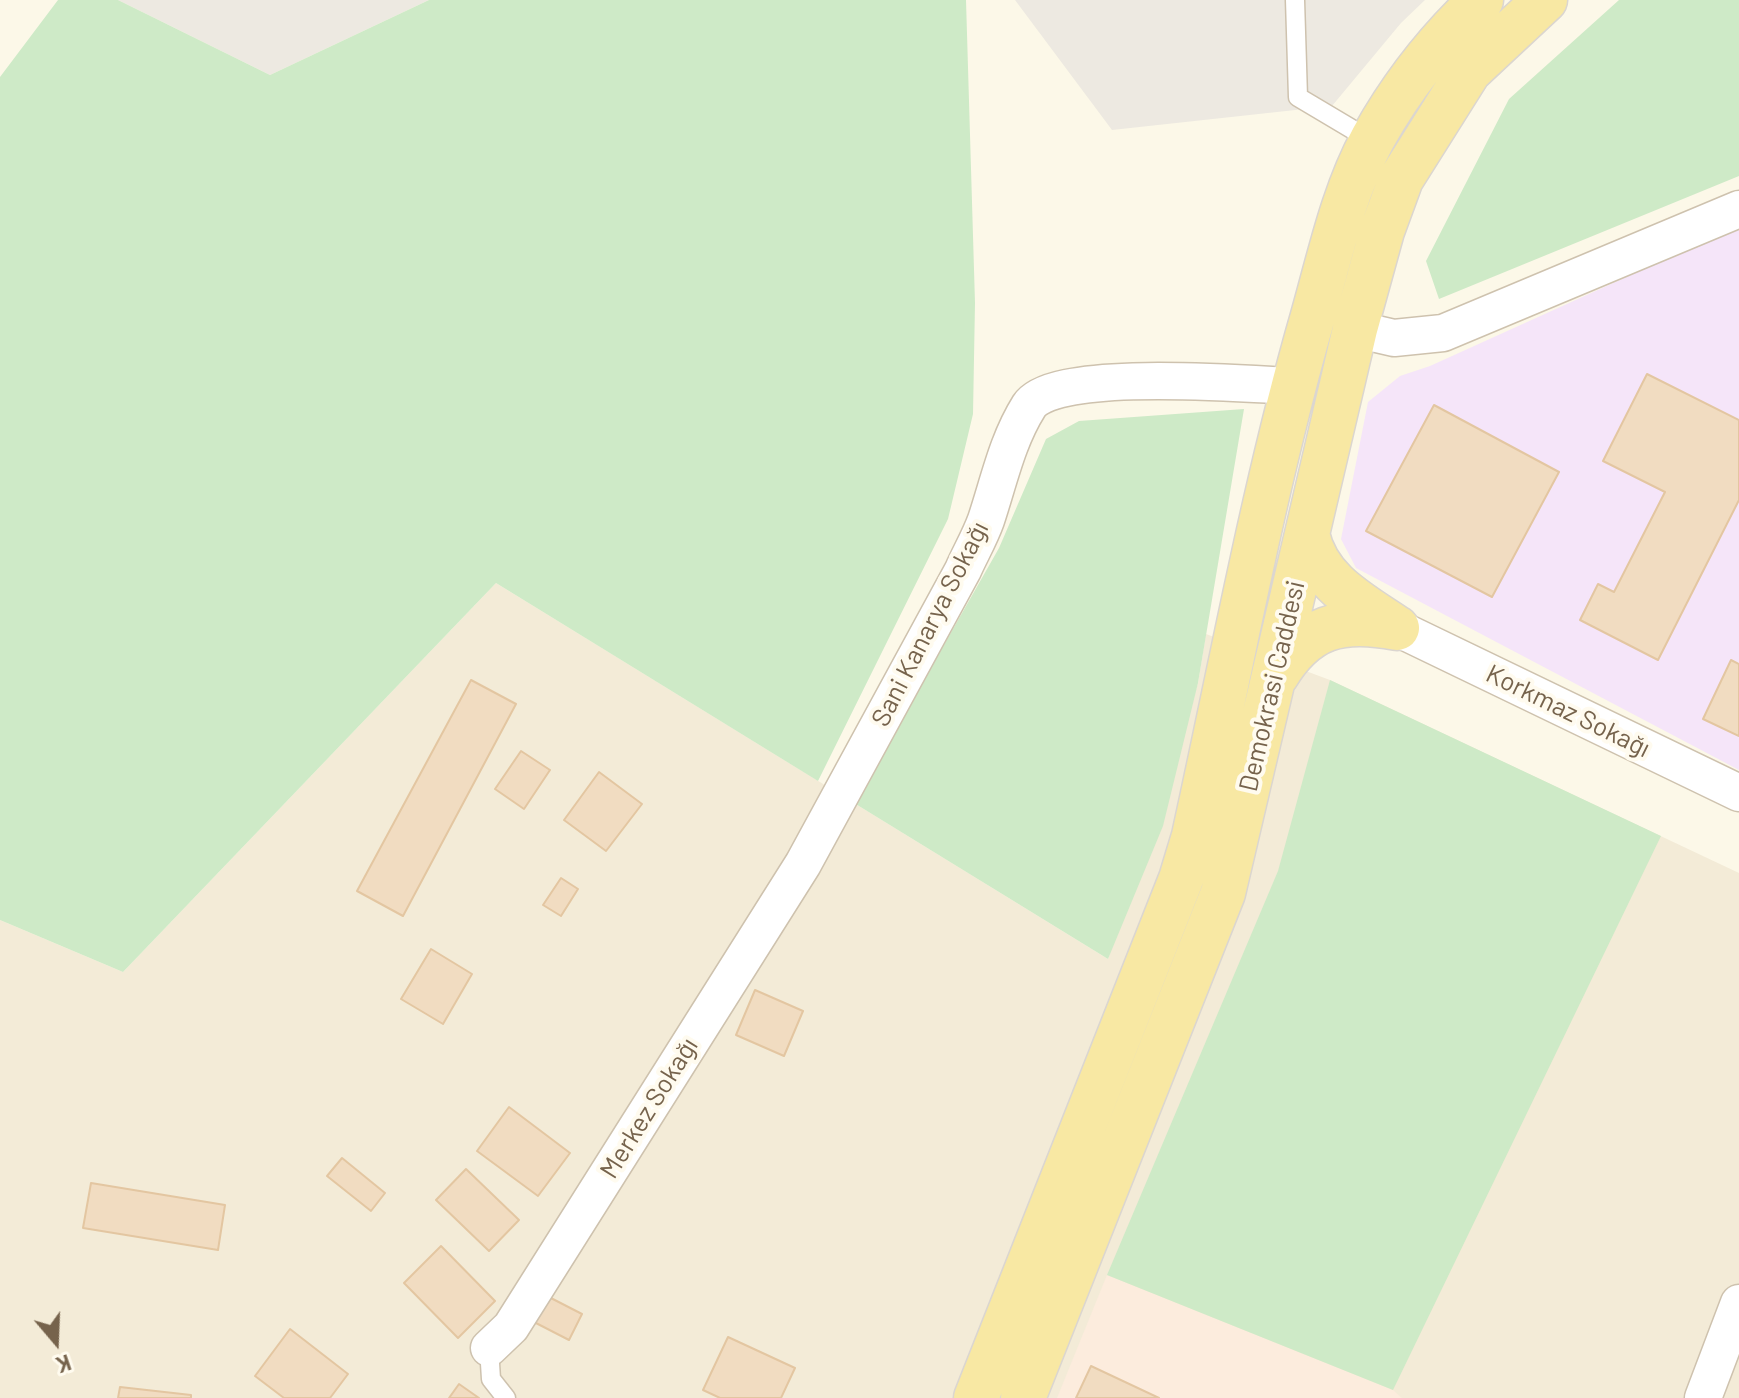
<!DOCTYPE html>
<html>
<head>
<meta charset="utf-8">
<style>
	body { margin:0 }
	#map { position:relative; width:1739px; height:1398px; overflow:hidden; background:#fcf8e8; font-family:Barlow,sans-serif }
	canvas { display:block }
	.north { position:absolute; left:16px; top:1302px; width:80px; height:80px; -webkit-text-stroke:6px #fffbef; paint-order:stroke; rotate:161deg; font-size:22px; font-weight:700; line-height:32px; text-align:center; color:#76634c }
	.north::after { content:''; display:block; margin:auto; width:28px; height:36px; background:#76634c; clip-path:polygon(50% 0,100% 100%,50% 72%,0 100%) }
</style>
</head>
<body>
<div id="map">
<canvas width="1739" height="1398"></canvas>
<div class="north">K</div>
</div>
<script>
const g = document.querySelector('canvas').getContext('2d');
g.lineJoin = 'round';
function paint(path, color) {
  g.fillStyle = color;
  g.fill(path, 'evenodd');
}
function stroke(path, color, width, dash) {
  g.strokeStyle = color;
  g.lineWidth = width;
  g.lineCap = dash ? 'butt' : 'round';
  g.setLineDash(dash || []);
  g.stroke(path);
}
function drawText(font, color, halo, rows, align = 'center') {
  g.font = font + ' Barlow,sans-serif';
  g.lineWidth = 8;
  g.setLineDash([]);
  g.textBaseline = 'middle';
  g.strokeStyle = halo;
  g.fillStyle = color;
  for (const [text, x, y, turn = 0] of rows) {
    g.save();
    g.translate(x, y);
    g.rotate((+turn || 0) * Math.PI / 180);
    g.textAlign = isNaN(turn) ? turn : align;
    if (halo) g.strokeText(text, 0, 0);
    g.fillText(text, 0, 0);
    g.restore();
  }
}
paint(new Path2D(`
	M 496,583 L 1108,959 L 1198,683 L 1206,634 L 1330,680 L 1739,873 L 1739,1398 L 0,1398 L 0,920 L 123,972 Z`), '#f3ebd7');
paint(new Path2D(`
	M 1107,1275 L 1393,1390 L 1402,1398 L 1057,1398 Z`), '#fcecdd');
paint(new Path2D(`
	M 118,0 L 429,0 L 270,75 Z
	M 1015,0 L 1425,0 L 1401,23 L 1332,106 L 1112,130 Z`), '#ede9e1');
paint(new Path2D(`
	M 1739,226 L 1739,770 L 1356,568 L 1341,539 L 1368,402 L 1400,376 L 1430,366 Z`), '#f5e5f9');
paint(new Path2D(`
	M 58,0 L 118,0 L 270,75 L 429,0 L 966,0 L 975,303 L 973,414 L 948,519 L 818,781 L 496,583 L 123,972 L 0,920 L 0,77 Z
	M 1619,0 L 1739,0 L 1739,176 L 1439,299 L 1426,261 L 1509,99 Z
	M 1244,409 L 1198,683 L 1163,826 L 1108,959 L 854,803 L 999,548 L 1046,439 L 1079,421 Z
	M 1330,680 L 1661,836 L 1393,1390 L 1107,1275 L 1278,871 Z`), '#ceeac7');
const building = new Path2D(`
	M 1647,374 L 1739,420 L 1739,500 L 1658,660 L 1580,620 L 1598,584 L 1614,592 L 1665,492 L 1603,461 Z
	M 1434,405 L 1559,472 L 1492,597 L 1366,531 Z
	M 1731,660 L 1739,664 L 1739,736 L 1703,719 Z
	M 471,680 L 516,704 L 403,916 L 357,891 Z
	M 521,751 L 550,770 L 524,809 L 495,789 Z
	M 599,772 L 642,804 L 606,851 L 564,820 Z
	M 561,878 L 578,889 L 561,916 L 543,905 Z
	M 431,949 L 472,974 L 443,1024 L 401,999 Z
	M 755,990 L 803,1011 L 784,1056 L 736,1035 Z
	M 509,1107 L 570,1153 L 538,1196 L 477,1151 Z
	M 342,1158 L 385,1193 L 371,1211 L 327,1176 Z
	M 466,1169 L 519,1220 L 489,1251 L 436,1200 Z
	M 91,1183 L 225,1205 L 218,1250 L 83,1228 Z
	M 441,1246 L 495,1301 L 458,1338 L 404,1283 Z
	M 545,1295 L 582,1314 L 569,1340 L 532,1321 Z
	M 290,1329 L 348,1374 L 330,1398 L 284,1398 L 255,1376 Z
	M 728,1337 L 795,1368 L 781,1398 L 720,1398 L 703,1390 Z
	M 1091,1366 L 1159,1398 L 1076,1398 Z
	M 459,1384 L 479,1398 L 449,1398 Z
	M 120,1387 L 191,1395 L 191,1398 L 118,1398 Z`);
paint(building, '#f1dcc1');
stroke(building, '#e3c6a1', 2);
const service = new Path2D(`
	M 1295,0 L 1298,97 L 1372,141
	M 489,1348 L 491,1379 L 506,1398`);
const minor = new Path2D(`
	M 1355,329 L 1394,338 L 1443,333 L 1739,209
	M 1397,628 L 1739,793
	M 489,1348 L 511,1327 L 803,864 L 963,570 C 970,554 980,537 986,520 C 999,481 1007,441 1029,406 C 1053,368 1246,384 1293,386
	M 1703,1398 L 1739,1303`);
const primary = new Path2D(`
	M 1307,534 C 1317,581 1358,602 1395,627
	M 1276,676 C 1306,626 1341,617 1397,628
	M 976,1398 L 1181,879 L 1194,836 C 1232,663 1264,486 1313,316 C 1330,256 1343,193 1373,138 C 1402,86 1437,41 1481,0
	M 1023,1398 L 1223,893 L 1355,329 L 1382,231 L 1401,179 L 1469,71 L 1545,0`);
stroke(service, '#cec2ae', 21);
stroke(minor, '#cec2ae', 39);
stroke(primary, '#dbd6d0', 47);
stroke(service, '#fff', 18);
stroke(minor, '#fff', 36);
stroke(primary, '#f8e8a3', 44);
drawText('26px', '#76634c', '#fffbef', [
	["Sani Kanarya Sokağı",930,624,-63],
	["Demokrasi Caddesi",1272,686,-77],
	["Korkmaz Sokağı",1568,711,26],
	["Merkez Sokağı",649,1108,-58]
]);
</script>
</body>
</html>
